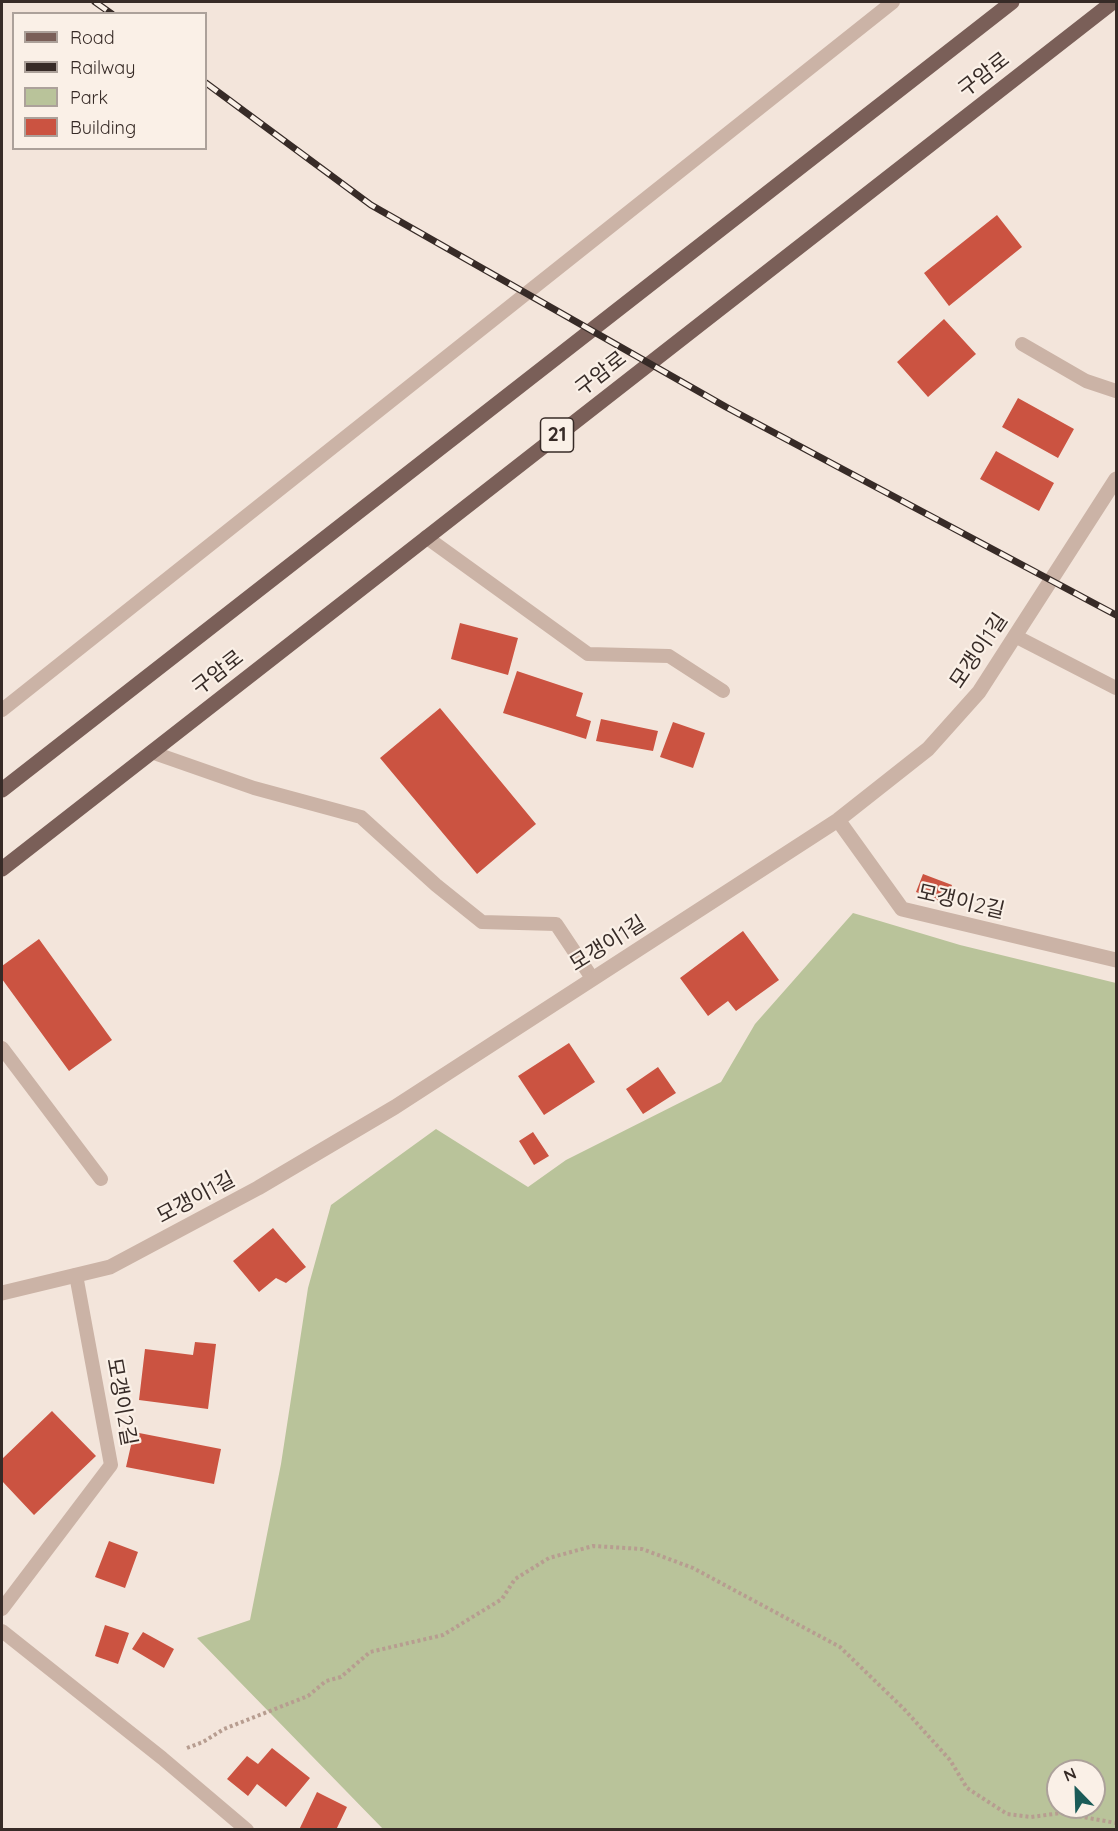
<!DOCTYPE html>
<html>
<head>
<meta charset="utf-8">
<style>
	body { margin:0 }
	#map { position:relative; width:1118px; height:1831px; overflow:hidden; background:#f3e5db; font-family:Quicksand,sans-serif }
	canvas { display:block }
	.frame { position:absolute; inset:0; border:3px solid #372b27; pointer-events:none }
	.legend { position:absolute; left:12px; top:12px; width:195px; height:138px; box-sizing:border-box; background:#faf0e7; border:2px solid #aca19a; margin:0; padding:8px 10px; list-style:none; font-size:18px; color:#372b27 }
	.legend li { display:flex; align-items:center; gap:12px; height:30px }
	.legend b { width:30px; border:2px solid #aca19a }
	.north { position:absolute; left:1046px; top:1759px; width:60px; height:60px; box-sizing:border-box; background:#faf0e7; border:2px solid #aca19a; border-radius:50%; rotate:337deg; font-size:16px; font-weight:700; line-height:24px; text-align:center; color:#372b27 }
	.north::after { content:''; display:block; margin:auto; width:21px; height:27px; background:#1b5b58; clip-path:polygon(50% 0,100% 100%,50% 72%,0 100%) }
</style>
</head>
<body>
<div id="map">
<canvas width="1118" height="1831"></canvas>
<div class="frame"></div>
<ul class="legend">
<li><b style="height:8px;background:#7a5f58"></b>Road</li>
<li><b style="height:8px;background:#372b27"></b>Railway</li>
<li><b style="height:16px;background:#b9c39a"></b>Park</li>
<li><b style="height:16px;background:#cb5341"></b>Building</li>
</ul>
<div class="north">N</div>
</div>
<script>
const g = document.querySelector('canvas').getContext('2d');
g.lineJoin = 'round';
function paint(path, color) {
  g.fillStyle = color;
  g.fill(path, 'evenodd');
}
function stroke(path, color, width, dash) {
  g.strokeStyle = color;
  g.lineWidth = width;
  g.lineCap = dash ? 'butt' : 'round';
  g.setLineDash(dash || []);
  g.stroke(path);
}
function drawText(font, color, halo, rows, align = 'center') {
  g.font = font + ' Quicksand,"Noto Sans KR",sans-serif';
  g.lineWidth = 4.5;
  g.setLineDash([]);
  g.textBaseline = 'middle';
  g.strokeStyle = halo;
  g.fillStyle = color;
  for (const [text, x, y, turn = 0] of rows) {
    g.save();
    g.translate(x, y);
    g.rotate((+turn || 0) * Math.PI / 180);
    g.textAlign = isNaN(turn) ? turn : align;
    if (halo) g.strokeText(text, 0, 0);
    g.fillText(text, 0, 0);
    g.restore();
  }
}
paint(new Path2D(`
	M 853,913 L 960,945 L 1116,983 L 1116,1829 L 383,1829 L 197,1638 L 250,1620 L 281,1464 L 308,1288 L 331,1205 L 436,1129 L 528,1187 L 566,1160 L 721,1082 L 755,1024 ZM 1058,1771 L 1094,1771 L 1094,1807 L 1058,1807 Z`), '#b9c39a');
paint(new Path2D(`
	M 997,215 L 1022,247 L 949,306 L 924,273 Z
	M 944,319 L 976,354 L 928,397 L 897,362 Z
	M 1018,398 L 1074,429 L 1058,458 L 1002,427 Z
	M 996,451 L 1054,483 L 1039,511 L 980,479 Z
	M 460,623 L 518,638 L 508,675 L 451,659 Z
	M 517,671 L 583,693 L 576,716 L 591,721 L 586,739 L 503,713 Z
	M 440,708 L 536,824 L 477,874 L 380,758 Z
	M 601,719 L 658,731 L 653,751 L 596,741 Z
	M 673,722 L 705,733 L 693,768 L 660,757 Z
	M 923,874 L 952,885 L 945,903 L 916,892 Z
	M 743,931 L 779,980 L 736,1011 L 728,1001 L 708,1016 L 680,978 Z
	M 39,939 L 112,1040 L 69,1071 L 2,979 L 2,966 Z
	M 569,1043 L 595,1082 L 544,1115 L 518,1076 Z
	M 658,1067 L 676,1093 L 643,1114 L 626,1089 Z
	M 533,1132 L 549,1156 L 534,1165 L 519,1141 Z
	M 273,1228 L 306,1267 L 286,1283 L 276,1278 L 259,1292 L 233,1261 Z
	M 195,1342 L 216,1344 L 208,1409 L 139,1400 L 145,1349 L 193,1355 Z
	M 52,1411 L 96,1456 L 34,1515 L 2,1481 L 2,1459 Z
	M 134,1432 L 221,1449 L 214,1484 L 126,1467 Z
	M 109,1541 L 138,1552 L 125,1588 L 95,1577 Z
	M 105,1625 L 129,1633 L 118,1664 L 95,1656 Z
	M 143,1632 L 174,1649 L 164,1668 L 132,1649 Z
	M 272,1748 L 310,1778 L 286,1807 L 257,1784 L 248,1796 L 227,1779 L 247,1756 L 258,1764 Z
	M 317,1792 L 347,1807 L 336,1830 L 299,1830 Z`), '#cb5341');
stroke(new Path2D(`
	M 187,1748 L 203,1742 L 224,1729 L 308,1696 L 326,1681 L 341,1677 L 370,1652 L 443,1635 L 502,1599 L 515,1579 L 549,1558 L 593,1546 L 642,1549 L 693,1568 L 840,1647 L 904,1709 L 950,1760 L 967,1788 L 1007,1814 L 1031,1817 L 1061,1813 L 1116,1823`), '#b79d90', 4, [3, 3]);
stroke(new Path2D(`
	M 1022,344 L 1086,381 L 1116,391
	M 426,537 L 588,654 L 669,656 L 723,691
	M 1015,636 L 1116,688
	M 2,710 L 893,2
	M 151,752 L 254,788 L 361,817 L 436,885 L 482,922 L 556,924 L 592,978
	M 2,1048 L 101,1179
	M 2,1609 L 111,1465 L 76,1275
	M 2,1631 L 162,1758 L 247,1830`), '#cbb3a6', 14);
stroke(new Path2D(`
	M 838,820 L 902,909 L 1116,960
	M 2,1293 L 110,1267 L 258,1188 L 395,1107 L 838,820 L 928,749 L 979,692 L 1116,479`), '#cbb3a6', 15);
stroke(new Path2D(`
	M 2,790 L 1012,2
	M 2,869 L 1113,2`), '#7a5f58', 15);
const rail = new Path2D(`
	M 95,2 L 112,14
	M 206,83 L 371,205 L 726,407 L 1116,615`);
stroke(rail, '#372b27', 7);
stroke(rail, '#faf0e7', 4.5, [14]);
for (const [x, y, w] of [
	[557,435,33]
]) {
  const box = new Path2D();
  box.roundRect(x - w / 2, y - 17, w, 34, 4.5);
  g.fillStyle = '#faf0e7';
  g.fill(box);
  stroke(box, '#372b27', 1.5);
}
drawText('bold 20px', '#372b27', null, [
	["21",557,435]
]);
drawText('21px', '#372b27', '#faf0e7', [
	["구암로",984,75,-38],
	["구암로",601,374,-38],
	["모갱이1길",979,651,-56],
	["구암로",218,673,-38],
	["모갱이2길",961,902,13],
	["모갱이1길",608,944,-32],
	["모갱이1길",196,1198,-28],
	["모갱이2길",121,1402,80]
]);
</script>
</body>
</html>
